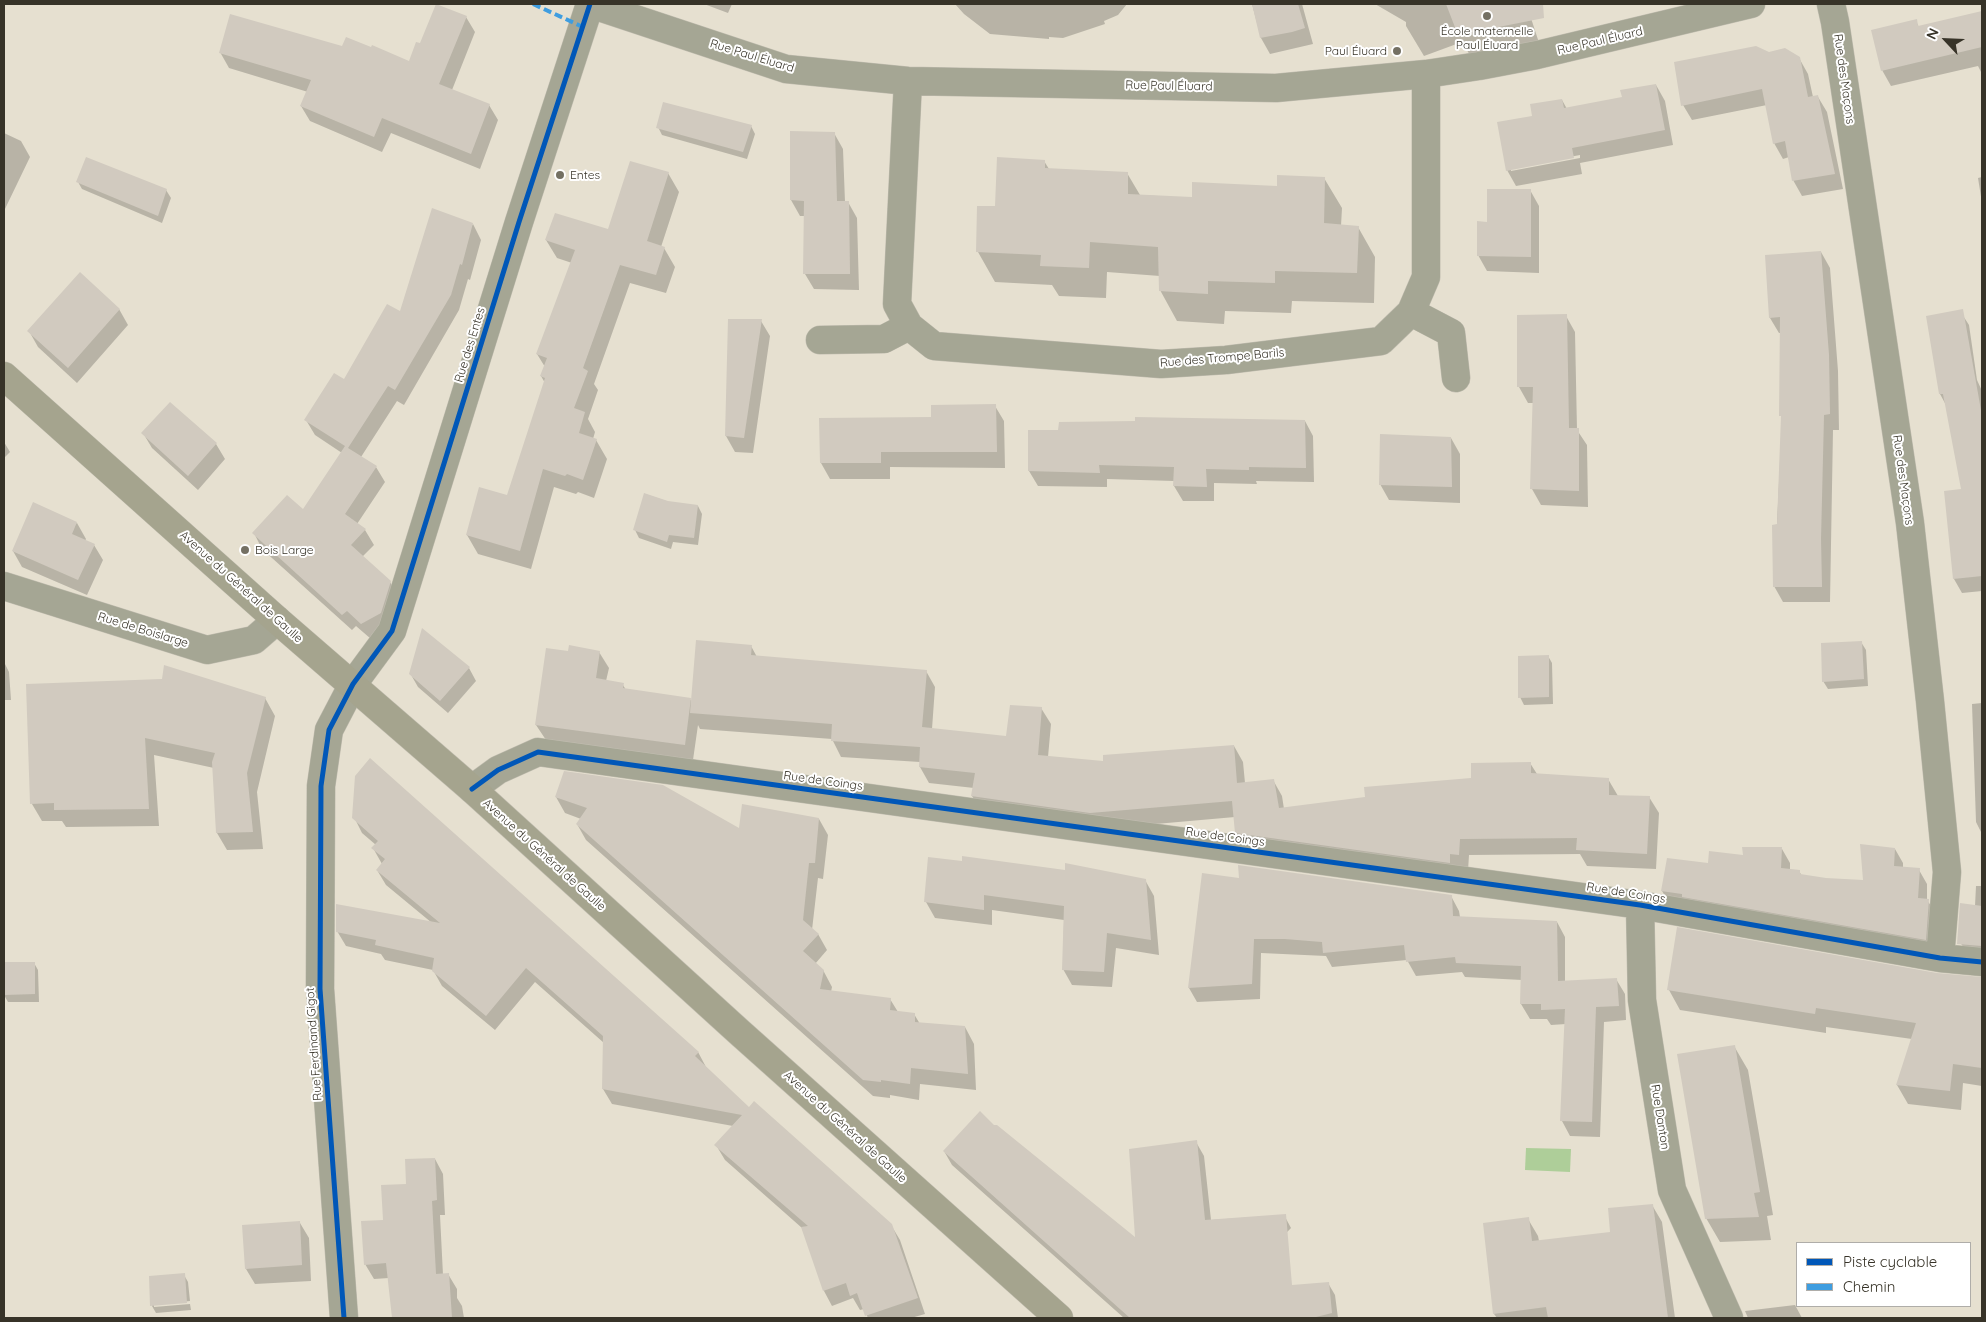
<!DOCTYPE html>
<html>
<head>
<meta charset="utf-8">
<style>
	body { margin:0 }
	#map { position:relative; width:1986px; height:1322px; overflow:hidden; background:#e6e0d0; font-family:Quicksand,sans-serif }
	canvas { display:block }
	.frame { position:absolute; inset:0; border:5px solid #373328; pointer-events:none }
	.legend { position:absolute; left:1796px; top:1242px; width:175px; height:65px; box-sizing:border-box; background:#fff; border:1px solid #afada9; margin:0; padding:6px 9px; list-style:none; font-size:15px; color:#373328 }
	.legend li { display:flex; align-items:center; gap:10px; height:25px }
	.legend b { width:25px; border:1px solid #afada9 }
	.north { position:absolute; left:1921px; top:15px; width:50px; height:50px; -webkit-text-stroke:4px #fff; paint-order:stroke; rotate:295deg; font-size:14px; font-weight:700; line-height:20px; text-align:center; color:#373328 }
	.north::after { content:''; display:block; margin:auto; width:18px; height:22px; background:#373328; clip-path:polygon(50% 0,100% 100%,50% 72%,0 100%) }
</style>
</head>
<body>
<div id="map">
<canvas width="1986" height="1322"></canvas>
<div class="frame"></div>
<ul class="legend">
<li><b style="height:6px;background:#0057b8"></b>Piste cyclable</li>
<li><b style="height:6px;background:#3e9de0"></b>Chemin</li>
</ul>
<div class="north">N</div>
</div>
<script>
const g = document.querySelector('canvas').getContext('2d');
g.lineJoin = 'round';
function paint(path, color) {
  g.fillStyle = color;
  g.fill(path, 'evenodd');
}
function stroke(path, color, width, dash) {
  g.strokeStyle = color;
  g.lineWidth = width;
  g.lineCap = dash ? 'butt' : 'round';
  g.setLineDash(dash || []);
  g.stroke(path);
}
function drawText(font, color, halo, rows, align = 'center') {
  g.font = font + ' Quicksand,sans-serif';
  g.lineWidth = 4;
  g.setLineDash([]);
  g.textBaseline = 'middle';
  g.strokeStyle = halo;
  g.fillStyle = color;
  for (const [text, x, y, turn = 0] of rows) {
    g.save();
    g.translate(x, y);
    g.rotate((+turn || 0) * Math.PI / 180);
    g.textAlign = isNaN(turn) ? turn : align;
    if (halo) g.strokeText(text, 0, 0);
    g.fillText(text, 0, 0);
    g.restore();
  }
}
paint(new Path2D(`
	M 1526,1148 L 1571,1149 L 1570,1172 L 1525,1170 Z`), '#aece99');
paint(new Path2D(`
	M 704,4 L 732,4 L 728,13 Z
	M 955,4 L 1127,4 L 1118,15 L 1104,21 L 1105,24 L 1063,38 L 1049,37 L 1049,39 L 990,34 L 964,14 Z
	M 1252,4 L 1302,4 L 1313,44 L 1270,54 L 1261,38 Z
	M 1375,4 L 1524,4 L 1529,12 L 1542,52 L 1476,65 L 1462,42 L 1424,56 L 1406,26 L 1406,22 Z
	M 1982,13 L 1982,74 L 1978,66 L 1891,86 L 1882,70 L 1916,21 L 1919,27 Z
	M 466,17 L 475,32 L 452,90 L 489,105 L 498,120 L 480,169 L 391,133 L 382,152 L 310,121 L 301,106 L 308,92 L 229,68 L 220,52 L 343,48 L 410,62 L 421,45 Z
	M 1769,53 L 1799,58 L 1808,74 L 1813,97 L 1818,97 L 1827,112 L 1843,189 L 1802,196 L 1793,180 L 1789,157 L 1783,159 L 1774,143 L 1767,105 L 1692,120 L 1683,105 Z
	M 1656,85 L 1665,101 L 1673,145 L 1580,163 L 1582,174 L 1516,186 L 1507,170 L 1533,117 L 1562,100 L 1567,109 L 1623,98 ZM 1580,155 L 1580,158 L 1511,171 L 1511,168 Z
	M 751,126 L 755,134 L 747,159 L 662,135 L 658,127 Z
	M 4,133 L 21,141 L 30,157 L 4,211 Z
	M 834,133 L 843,149 L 845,202 L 848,202 L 857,218 L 859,290 L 814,289 L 805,274 L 805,216 L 800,216 L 791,200 Z
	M 1044,161 L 1049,169 L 1127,173 L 1140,195 L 1193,198 L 1278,187 L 1324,178 L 1342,208 L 1341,226 L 1358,227 L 1375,257 L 1374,303 L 1292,301 L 1291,313 L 1225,311 L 1224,324 L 1177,321 L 1160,290 L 1160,276 L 1107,272 L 1106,298 L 1059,296 L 1052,285 L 995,282 L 978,252 L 996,207 Z
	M 668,173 L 679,192 L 661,247 L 664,248 L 675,267 L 666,293 L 630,283 L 594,384 L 598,390 L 588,419 L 595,432 L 593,439 L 596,440 L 607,459 L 594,498 L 578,492 L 576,494 L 554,487 L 531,569 L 478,554 L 467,535 L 508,496 L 545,383 L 541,376 L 545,367 L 537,354 L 572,263 L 557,258 L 546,240 L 609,230 Z
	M 1982,177 L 1982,203 L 1978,178 Z
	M 78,182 L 166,190 L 171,198 L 162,223 L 82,189 Z
	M 1530,190 L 1539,206 L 1539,273 L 1487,271 L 1478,255 Z
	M 473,224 L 481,240 L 470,280 L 468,279 L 459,310 L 404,405 L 397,401 L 361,457 L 376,467 L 385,482 L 357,524 L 365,530 L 374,545 L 362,557 L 390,582 L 399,597 L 371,639 L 356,626 L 352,630 L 262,549 L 254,533 L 304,511 L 342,453 L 315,435 L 306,420 L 345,381 Z
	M 1821,252 L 1830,268 L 1838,371 L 1839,430 L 1833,430 L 1830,602 L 1783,602 L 1774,586 L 1782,419 L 1781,415 L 1781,333 L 1779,333 L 1770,318 Z
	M 119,309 L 128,325 L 77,383 L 38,347 L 29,331 Z
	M 1960,311 L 1969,325 L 1977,380 L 1982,391 L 1982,591 L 1962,593 L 1954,579 L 1945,492 L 1962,490 L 1946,405 L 1940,394 L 1927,317 Z
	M 1566,316 L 1575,332 L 1577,430 L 1587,445 L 1588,507 L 1541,505 L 1532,489 L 1534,403 L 1528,403 L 1519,387 Z
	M 761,321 L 770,336 L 753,453 L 735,452 L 726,436 Z
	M 995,406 L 1004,421 L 1005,468 L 890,467 L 890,479 L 830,479 L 821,463 L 820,419 L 932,418 Z
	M 1305,421 L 1313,436 L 1314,482 L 1256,481 L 1257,484 L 1214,483 L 1214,501 L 1183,501 L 1174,486 L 1174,481 L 1107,479 L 1107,487 L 1038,486 L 1029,471 L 1060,431 Z
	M 143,433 L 216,444 L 225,459 L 198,490 L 152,448 Z
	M 1451,438 L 1460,454 L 1460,503 L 1389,500 L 1380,484 Z
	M 4,442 L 10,452 L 4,458 Z
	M 667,502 L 698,506 L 702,514 L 698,545 L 673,542 L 671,549 L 639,538 L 635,530 Z
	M 77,523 L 86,539 L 85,541 L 94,545 L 103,560 L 87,595 L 22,567 L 13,551 Z
	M 1861,642 L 1866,650 L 1868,686 L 1828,689 L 1823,681 Z
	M 751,646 L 757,657 L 926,671 L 935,687 L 932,729 L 1007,737 L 1041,708 L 1051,724 L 1048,757 L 1104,763 L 1234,746 L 1243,762 L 1245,783 L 1273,780 L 1282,796 L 1284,809 L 1367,799 L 1473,779 L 1530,763 L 1537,774 L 1608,779 L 1618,796 L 1649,797 L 1659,813 L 1656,869 L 1587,866 L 1580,854 L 1469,855 L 1468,871 L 1245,849 L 1236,833 L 1235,817 L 1099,829 L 982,812 L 972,796 L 974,788 L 929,783 L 920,767 L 920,762 L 841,757 L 832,739 L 700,729 L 698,725 L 693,760 L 546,740 L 536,725 L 569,653 L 599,652 L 609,668 L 606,681 L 623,685 L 626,690 L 690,699 L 692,702 Z
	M 1548,656 L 1552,663 L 1553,704 L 1524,705 L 1520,697 Z
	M 4,662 L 9,672 L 11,700 L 4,700 Z
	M 469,668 L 476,681 L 448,713 L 418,687 L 410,673 Z
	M 27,686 L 265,698 L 275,716 L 257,792 L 263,849 L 227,850 L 217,833 L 214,768 L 154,755 L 159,826 L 66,827 L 62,821 L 42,821 L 32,804 Z
	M 1982,703 L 1982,834 L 1976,822 L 1972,704 Z
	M 556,797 L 740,830 L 819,819 L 828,835 L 823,879 L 818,878 L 812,930 L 818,934 L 827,950 L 815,964 L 823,970 L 832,987 L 831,992 L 890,999 L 898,1012 L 914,1014 L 920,1024 L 965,1027 L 974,1044 L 976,1090 L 920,1084 L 919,1100 L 890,1095 L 890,1098 L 873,1096 L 586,840 L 577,824 L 581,819 L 565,813 Z
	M 354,817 L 698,1052 L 706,1067 L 749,1109 L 891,1225 L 900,1240 L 925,1314 L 911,1318 L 868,1318 L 864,1309 L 860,1310 L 853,1298 L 832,1306 L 824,1291 L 802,1228 L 725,1160 L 716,1145 L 733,1126 L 612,1104 L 603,1089 L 604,1043 L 535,982 L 495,1030 L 442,986 L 433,970 L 385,960 L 381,954 L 346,946 L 337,931 L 432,923 L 386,885 L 377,870 L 382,864 L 373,848 L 376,845 L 362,833 Z
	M 4,819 L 5,867 L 4,867 Z
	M 1782,849 L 1790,863 L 1790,870 L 1799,871 L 1802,876 L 1826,879 L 1864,881 L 1895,849 L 1903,863 L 1903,868 L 1919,870 L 1927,884 L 1927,900 L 1937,915 L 1934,954 L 1671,906 L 1662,891 L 1709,865 Z
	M 963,862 L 1145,880 L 1154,896 L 1159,955 L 1116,948 L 1112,987 L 1072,985 L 1063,969 L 1064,920 L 992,910 L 992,925 L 935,918 L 926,902 Z
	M 1240,879 L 1451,896 L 1459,911 L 1460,917 L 1557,922 L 1565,937 L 1565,982 L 1616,979 L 1625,994 L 1626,1020 L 1604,1022 L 1600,1137 L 1570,1136 L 1562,1121 L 1566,1024 L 1551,1025 L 1547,1019 L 1530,1019 L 1521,1004 L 1522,980 L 1465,977 L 1462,972 L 1416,976 L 1407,960 L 1332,967 L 1326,956 L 1261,953 L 1260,999 L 1197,1002 L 1189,988 Z
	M 1976,886 L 1982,886 L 1982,953 L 1967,953 L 1958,939 L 1975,906 Z
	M 34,963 L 38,970 L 39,1002 L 8,1002 L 4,995 L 4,964 Z
	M 1886,984 L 1982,990 L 1982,1086 L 1963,1083 L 1961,1110 L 1908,1104 L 1897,1085 L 1912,1039 L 1826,1027 L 1826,1033 L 1680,1010 L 1669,990 Z
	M 1734,1046 L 1748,1070 L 1773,1215 L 1767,1216 L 1771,1240 L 1720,1242 L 1706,1218 Z
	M 994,1126 L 1137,1240 L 1196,1142 L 1204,1156 L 1211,1220 L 1284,1215 L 1291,1228 L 1204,1318 L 1124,1318 L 952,1165 L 944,1151 Z
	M 435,1159 L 443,1174 L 445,1215 L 440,1215 L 443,1275 L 448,1274 L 457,1289 L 457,1298 L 462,1306 L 464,1318 L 393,1318 L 389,1278 L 374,1279 L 365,1264 L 384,1221 L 408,1185 Z
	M 1652,1205 L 1662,1222 L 1675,1318 L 1497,1318 L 1494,1314 L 1528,1219 L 1538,1236 L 1539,1241 L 1611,1233 Z
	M 300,1223 L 309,1238 L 311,1281 L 255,1284 L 246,1269 Z
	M 184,1275 L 188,1282 L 190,1301 L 154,1305 L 154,1307 L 190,1304 L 191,1310 L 156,1313 L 152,1306 L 150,1277 Z
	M 1328,1283 L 1335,1295 L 1338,1318 L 1260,1318 L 1290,1287 Z
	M 1795,1305 L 1802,1318 L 1748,1318 L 1745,1311 Z`), '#0003');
paint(new Path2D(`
	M 436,4 L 467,16 L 439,84 L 490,104 L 471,154 L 382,118 L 374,137 L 300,106 L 311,80 L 219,53 L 230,14 L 342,46 L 346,37 L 371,47 L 372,45 L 409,61 L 416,42 L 420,43 Z
	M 1252,4 L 1298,4 L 1305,28 L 1292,32 L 1260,38 Z
	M 1446,4 L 1543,4 L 1544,18 L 1458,35 Z
	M 1982,11 L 1982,47 L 1881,71 L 1871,30 L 1917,19 L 1918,26 Z
	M 1756,46 L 1769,52 L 1785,48 L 1800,57 L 1808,97 L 1818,95 L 1835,174 L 1792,181 L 1785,141 L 1773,144 L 1762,89 L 1681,106 L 1674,62 Z
	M 1656,84 L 1665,130 L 1572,148 L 1574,158 L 1506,171 L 1497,122 L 1532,116 L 1530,104 L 1562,99 L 1564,108 L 1622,97 L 1620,90 Z
	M 663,102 L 752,125 L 743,152 L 656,128 Z
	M 790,131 L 835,132 L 837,201 L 849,201 L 850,274 L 803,274 L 804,201 L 790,200 Z
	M 86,157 L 167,189 L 158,216 L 76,182 Z
	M 997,157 L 1045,160 L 1045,168 L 1128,172 L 1128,194 L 1192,197 L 1192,182 L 1277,186 L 1277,175 L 1325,177 L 1324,223 L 1359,226 L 1357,273 L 1275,271 L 1275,283 L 1208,281 L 1208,294 L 1159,291 L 1158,247 L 1090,242 L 1089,268 L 1040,266 L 1041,255 L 976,252 L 977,206 L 995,206 Z
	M 630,161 L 669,172 L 647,241 L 665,247 L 656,275 L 620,265 L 583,368 L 588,371 L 574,408 L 585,412 L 579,433 L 597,439 L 583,480 L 567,474 L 565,476 L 543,469 L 520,551 L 466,535 L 479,487 L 507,495 L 545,378 L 540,376 L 547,358 L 536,354 L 575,250 L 545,240 L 555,213 L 608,229 Z
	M 1487,189 L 1531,189 L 1531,257 L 1477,256 L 1477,221 L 1487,222 Z
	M 432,208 L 473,223 L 462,265 L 460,264 L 451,295 L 395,390 L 388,386 L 348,448 L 377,466 L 345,514 L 366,529 L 351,545 L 391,581 L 381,613 L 361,624 L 347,611 L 342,615 L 252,533 L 287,495 L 303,509 L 345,446 L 304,420 L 334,373 L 344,379 L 387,304 L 400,311 Z
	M 1821,251 L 1829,355 L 1830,414 L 1824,415 L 1821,539 L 1822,587 L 1773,587 L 1772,525 L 1777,524 L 1781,416 L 1779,416 L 1780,317 L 1769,318 L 1765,255 Z
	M 80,272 L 120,309 L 68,368 L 27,331 Z
	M 1963,309 L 1982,416 L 1982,576 L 1953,579 L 1944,491 L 1961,489 L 1943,394 L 1939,394 L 1926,316 Z
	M 1567,314 L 1569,428 L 1579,428 L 1579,491 L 1530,489 L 1533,387 L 1517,387 L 1517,315 Z
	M 728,319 L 762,319 L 744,438 L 725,436 Z
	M 170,402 L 217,443 L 188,476 L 141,433 Z
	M 996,404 L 997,452 L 881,452 L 881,463 L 820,463 L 819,418 L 931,417 L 931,405 Z
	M 1135,417 L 1305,420 L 1306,468 L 1249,467 L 1249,470 L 1206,469 L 1207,487 L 1173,486 L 1174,467 L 1099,465 L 1100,473 L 1028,471 L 1028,430 L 1058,430 L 1059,422 L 1135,421 Z
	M 1380,434 L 1451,437 L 1452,487 L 1379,485 Z
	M 644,493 L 668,501 L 698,505 L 694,538 L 669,535 L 667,542 L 633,530 Z
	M 33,502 L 77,522 L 72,534 L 95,544 L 78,580 L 12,551 Z
	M 422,628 L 470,667 L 440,701 L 409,674 Z
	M 696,640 L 752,645 L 751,655 L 927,670 L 922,727 L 1006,736 L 1010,705 L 1042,707 L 1038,755 L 1103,761 L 1103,755 L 1234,745 L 1237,783 L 1274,779 L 1279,808 L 1365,797 L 1364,787 L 1471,778 L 1471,763 L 1531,762 L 1531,773 L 1609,778 L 1609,795 L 1650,796 L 1647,854 L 1576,850 L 1577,838 L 1460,839 L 1459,855 L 1450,854 L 1450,863 L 1235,833 L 1232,801 L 1090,813 L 971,796 L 975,773 L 919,767 L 920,747 L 831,741 L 832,724 L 690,713 Z
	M 1862,641 L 1864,679 L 1822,682 L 1821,643 Z
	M 569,645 L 600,651 L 596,678 L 624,683 L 623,688 L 691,698 L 685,745 L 535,725 L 546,648 L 568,651 Z
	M 1549,655 L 1549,697 L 1518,698 L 1518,656 Z
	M 164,665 L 266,697 L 247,773 L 253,832 L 216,833 L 212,762 L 215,753 L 145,738 L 149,809 L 54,810 L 54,803 L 30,804 L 26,684 L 162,679 Z
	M 370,758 L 699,1052 L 695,1056 L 749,1107 L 754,1101 L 892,1224 L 918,1298 L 865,1316 L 857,1293 L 850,1296 L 846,1283 L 823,1291 L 801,1227 L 808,1226 L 714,1145 L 742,1115 L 602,1089 L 603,1036 L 526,968 L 486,1016 L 432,971 L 434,958 L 375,945 L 376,940 L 336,932 L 336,904 L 440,923 L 376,870 L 385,859 L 371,848 L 378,841 L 352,818 L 355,776 Z
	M 564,771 L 663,785 L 739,828 L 742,804 L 819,818 L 815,863 L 809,863 L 803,920 L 819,934 L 803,951 L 824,970 L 820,989 L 891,998 L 890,1010 L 915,1013 L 915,1022 L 965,1026 L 968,1074 L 911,1068 L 910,1084 L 881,1080 L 881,1082 L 863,1080 L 576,824 L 587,808 L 555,797 Z
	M 1860,844 L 1895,848 L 1894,866 L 1920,868 L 1918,898 L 1929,899 L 1926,940 L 1682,897 L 1682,894 L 1661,891 L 1667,858 L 1708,863 L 1709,851 L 1743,855 L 1742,847 L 1782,847 L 1781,868 L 1800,870 L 1800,874 L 1826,878 L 1863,880 Z
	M 962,856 L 1065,870 L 1065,863 L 1146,879 L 1151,940 L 1107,933 L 1104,972 L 1062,970 L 1064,906 L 984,895 L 984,910 L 924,902 L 928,857 L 962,861 Z
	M 1238,865 L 1452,895 L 1453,916 L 1557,921 L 1558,981 L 1617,978 L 1619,1006 L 1596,1007 L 1592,1122 L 1560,1121 L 1565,1009 L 1541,1010 L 1541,1004 L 1520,1004 L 1521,966 L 1456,963 L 1455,957 L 1406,962 L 1404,945 L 1323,953 L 1322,942 L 1285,939 L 1254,939 L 1252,984 L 1188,988 L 1202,873 L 1239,878 Z
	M 1960,903 L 1982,906 L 1982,946 L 1957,944 Z
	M 1677,927 L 1937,973 L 1982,977 L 1982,1068 L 1953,1064 L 1950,1091 L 1896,1085 L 1916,1023 L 1816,1008 L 1815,1014 L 1667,990 Z
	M 4,962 L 35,962 L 35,994 L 4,995 Z
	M 1735,1045 L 1760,1192 L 1754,1193 L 1759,1217 L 1705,1219 L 1677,1054 Z
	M 980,1111 L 994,1125 L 997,1125 L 1135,1237 L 1129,1149 L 1197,1140 L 1205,1220 L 1286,1214 L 1292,1285 L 1329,1282 L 1332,1313 L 1312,1318 L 1130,1318 L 943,1151 Z
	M 435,1158 L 437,1200 L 432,1201 L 436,1274 L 449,1273 L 452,1318 L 392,1318 L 386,1263 L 364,1265 L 361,1221 L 383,1220 L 381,1185 L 406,1184 L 405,1159 Z
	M 1653,1204 L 1668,1318 L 1548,1318 L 1546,1307 L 1493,1314 L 1483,1223 L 1529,1217 L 1532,1241 L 1610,1232 L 1608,1208 Z
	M 300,1221 L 302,1265 L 245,1269 L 242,1225 Z
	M 185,1273 L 187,1303 L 150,1306 L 149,1276 Z`), '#d1cabf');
const minor = new Path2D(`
	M 590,4 L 786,69 L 908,81 L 1276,88 L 1426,74 L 1479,66 L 1537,55 L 1751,4
	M 1831,4 L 1835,22 L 1910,523 L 1930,701 L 1947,872 L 1940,958
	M 908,81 L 897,304 L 909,326 L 934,346 L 1161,364 L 1226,360 L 1381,341 L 1411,312 L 1426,277 L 1426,74
	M 1411,312 L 1451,333 L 1456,378
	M 820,340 L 884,339 L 909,326
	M 4,586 L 207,650 L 254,640 L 277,620
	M 472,789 L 498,770 L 538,752 L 1640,905 L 1940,958 L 1982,962
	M 1640,905 L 1642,1000 L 1672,1190 L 1729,1318
	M 344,1318 L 320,989 L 321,786 L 329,730 L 353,684 L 392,631 L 519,222 L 590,4`);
const secondary = new Path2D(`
	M 4,376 L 277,620 L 472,789 L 738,1031 L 1059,1318`);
stroke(minor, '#c1bdb0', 29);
stroke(secondary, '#c1bdb0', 29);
stroke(minor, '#a5a694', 28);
stroke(secondary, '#a5a48e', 28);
stroke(new Path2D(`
	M 533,4 L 583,27`), '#3e9de0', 4, [8, 4]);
stroke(new Path2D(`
	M 472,789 L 498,770 L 538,752 L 1640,905 L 1940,958 L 1982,962
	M 344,1318 L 320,989 L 321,786 L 329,730 L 353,684 L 392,631 L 519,222 L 590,4`), '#0057b8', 5);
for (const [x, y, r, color] of [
	[1487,16,5,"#747063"],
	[1397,51,5,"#747063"],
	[560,175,5,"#747063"],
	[245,550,5,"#747063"]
]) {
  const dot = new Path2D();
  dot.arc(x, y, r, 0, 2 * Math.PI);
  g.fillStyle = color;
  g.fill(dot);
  stroke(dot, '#fff', 2);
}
drawText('12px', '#373328', '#fff', [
	["École maternelle",1487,31,"center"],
	["Paul Éluard",1487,45,"center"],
	["Paul Éluard",1387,51,"right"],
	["Entes",570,175],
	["Bois Large",255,550]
], 'left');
drawText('12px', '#373328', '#fff', [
	["Rue Paul Éluard",1600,41,-13],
	["Rue Paul Éluard",752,56,17],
	["Rue des Maçons",1844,79,82],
	["Rue Paul Éluard",1169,86,1],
	["Rue des Entes",470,345,-73],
	["Rue des Trompe Barils",1222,358,-5],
	["Rue des Maçons",1903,480,82],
	["Avenue du Général de Gaulle",241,587,42],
	["Rue de Boislarge",143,630,17],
	["Rue de Coings",823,781,8],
	["Rue de Coings",1225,837,8],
	["Avenue du Général de Gaulle",544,855,42],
	["Rue de Coings",1626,893,9],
	["Rue Ferdinand Gigot",314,1044,-94],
	["Rue Danton",1660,1117,81],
	["Avenue du Général de Gaulle",845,1127,42]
]);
</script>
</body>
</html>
